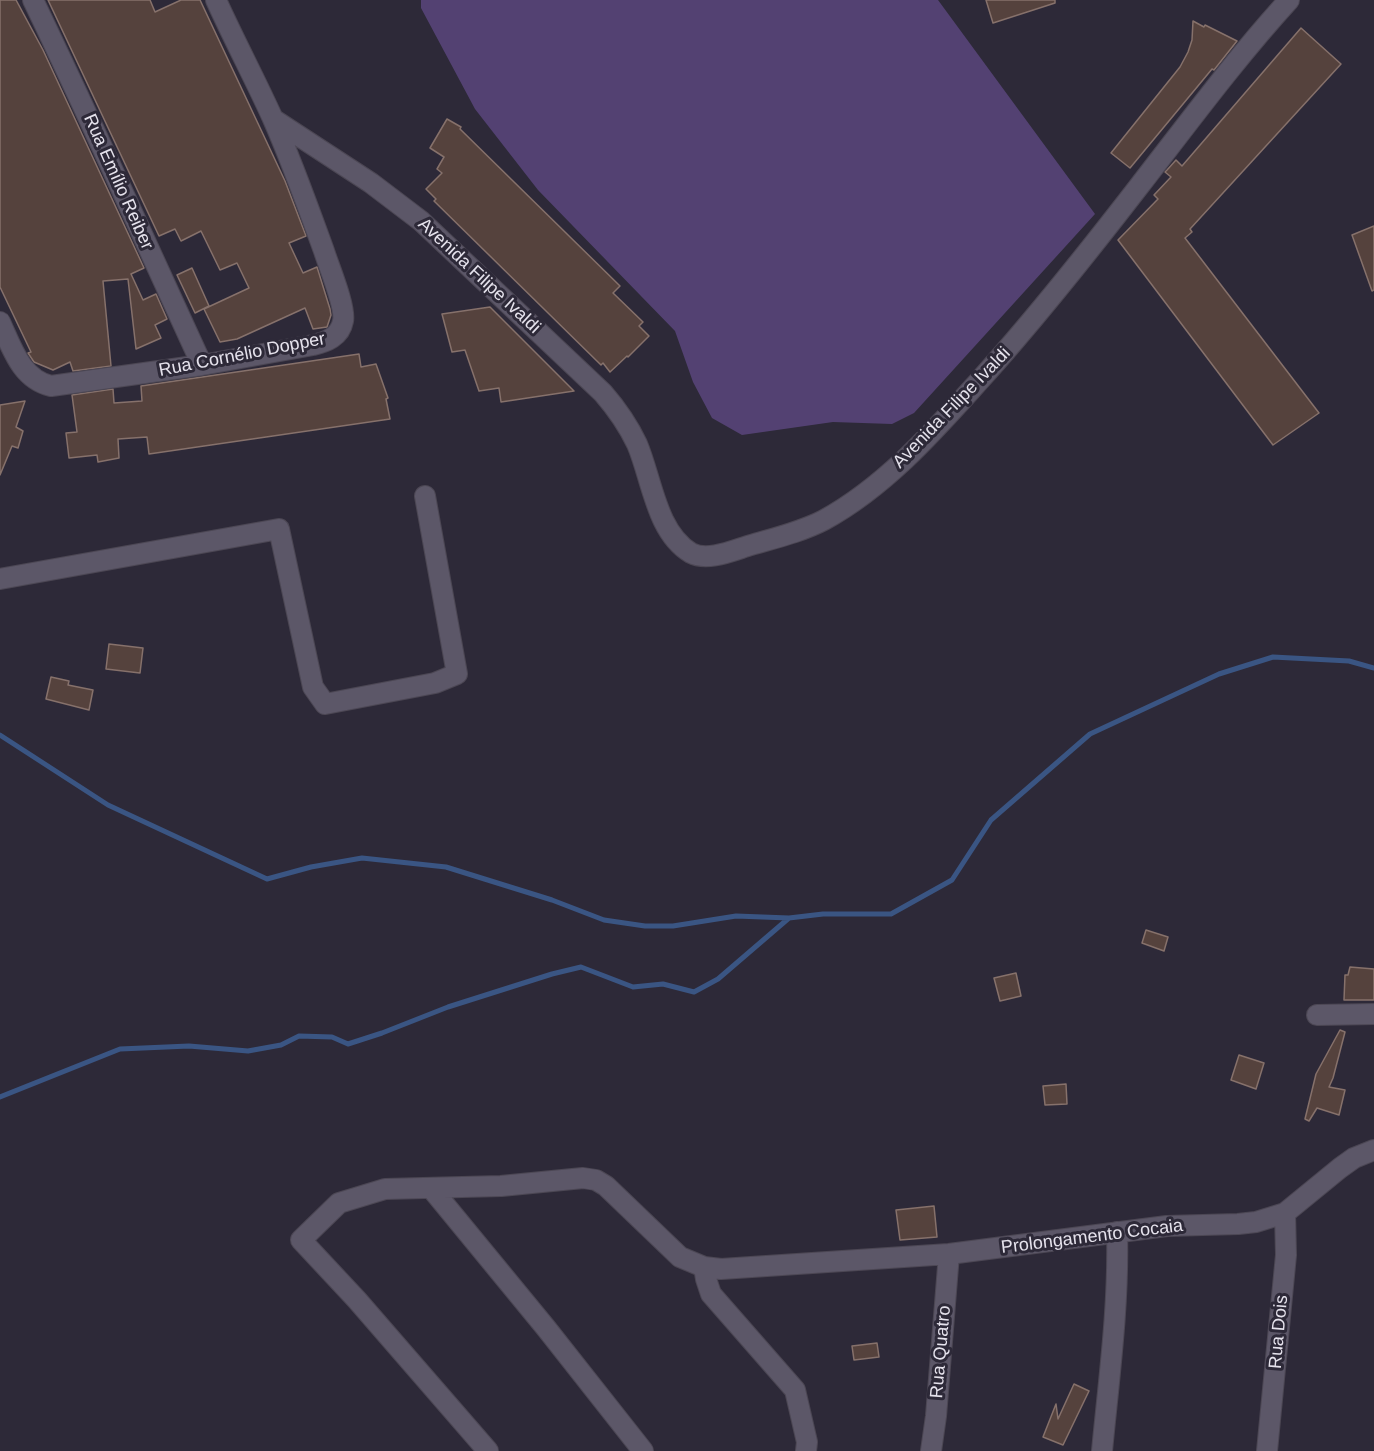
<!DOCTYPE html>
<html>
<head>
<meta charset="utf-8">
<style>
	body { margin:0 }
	canvas { display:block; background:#2d2938 }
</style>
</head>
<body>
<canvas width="1374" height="1451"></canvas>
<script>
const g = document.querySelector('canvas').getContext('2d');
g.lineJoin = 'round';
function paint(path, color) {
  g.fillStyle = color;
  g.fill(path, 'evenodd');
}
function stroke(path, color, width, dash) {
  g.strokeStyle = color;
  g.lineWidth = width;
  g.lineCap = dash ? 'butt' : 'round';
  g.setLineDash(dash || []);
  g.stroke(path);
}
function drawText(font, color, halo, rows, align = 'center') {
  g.font = font + ' Arial,sans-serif';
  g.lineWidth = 6;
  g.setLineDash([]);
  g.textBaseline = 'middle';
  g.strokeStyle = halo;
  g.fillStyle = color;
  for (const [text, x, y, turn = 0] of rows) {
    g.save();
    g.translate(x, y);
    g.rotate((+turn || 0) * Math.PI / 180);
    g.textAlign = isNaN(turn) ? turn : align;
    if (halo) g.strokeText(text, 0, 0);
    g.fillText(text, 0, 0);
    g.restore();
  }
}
paint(new Path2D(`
	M 421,0 L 938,0 L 1095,214 L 914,413 L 892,424 L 833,422 L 742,435 L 712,418 L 693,382 L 675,331 L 538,190 L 475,109 L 421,8 Z`), '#534172');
stroke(new Path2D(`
	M 0,735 L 108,805 L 267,879 L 311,867 L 362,858 L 446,867 L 552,900 L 604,920 L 645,926 L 673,926 L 736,916 L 789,918
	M 0,1097 L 120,1049 L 189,1046 L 248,1051 L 281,1045 L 299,1036 L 332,1037 L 348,1044 L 382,1033 L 448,1007 L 552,974 L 581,967 L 633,987 L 663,984 L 694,992 L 718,979 L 789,918 L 823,914 L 891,914 L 952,880 L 991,820 L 1090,734 L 1219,674 L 1273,657 L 1349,661 L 1374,668`), '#3a5583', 5);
const building = new Path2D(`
	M 0,0 L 16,0 L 43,50 L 144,268 L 131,274 L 143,300 L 156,294 L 167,319 L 155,325 L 161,338 L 136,349 L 128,279 L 103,281 L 111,366 L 73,371 L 70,362 L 53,370 L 34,362 L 28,353 L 31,352 L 0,287 Z
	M 48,0 L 150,0 L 155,12 L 181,0 L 200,0 L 285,181 L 306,236 L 289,243 L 303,273 L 317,267 L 330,309 L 331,315 L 327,327 L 313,329 L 305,308 L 237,339 L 220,342 L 204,309 L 249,288 L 237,263 L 220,270 L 201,231 L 181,241 L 175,229 L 159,236 Z
	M 986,0 L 1055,0 L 1055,3 L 993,23 Z
	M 1193,21 L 1204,27 L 1205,25 L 1237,41 L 1214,70 L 1212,69 L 1130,168 L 1111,153 L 1180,67 L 1188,52 L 1192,40 Z
	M 1301,28 L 1341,64 L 1190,229 L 1192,232 L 1185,238 L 1319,413 L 1273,445 L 1118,240 L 1158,199 L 1154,195 L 1171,177 L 1165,172 L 1167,170 L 1176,160 L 1182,166 Z
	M 447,119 L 461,127 L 460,129 L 620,286 L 613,293 L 643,322 L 639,326 L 649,336 L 628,357 L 627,356 L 610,372 L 603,363 L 601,365 L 434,201 L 436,199 L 426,189 L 442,173 L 437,169 L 444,157 L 430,148 Z
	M 1374,226 L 1374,290 L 1372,291 L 1352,235 Z
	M 192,268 L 209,306 L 195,313 L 177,275 Z
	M 490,307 L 574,391 L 501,402 L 499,388 L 479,391 L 465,350 L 452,352 L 442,314 Z
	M 359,354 L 361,367 L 376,364 L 388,398 L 386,399 L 390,419 L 149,454 L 147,437 L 118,439 L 119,458 L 98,462 L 97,455 L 69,458 L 66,433 L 77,432 L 72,395 L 113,389 L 114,403 L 142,401 L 141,386 Z
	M 25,401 L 16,427 L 23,431 L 18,448 L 12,446 L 0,475 L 0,405 Z
	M 109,644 L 143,648 L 140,673 L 106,669 Z
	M 51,677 L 69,681 L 68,685 L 93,690 L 89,710 L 46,699 Z
	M 1146,930 L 1168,937 L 1164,951 L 1142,943 Z
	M 1350,967 L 1374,969 L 1374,1000 L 1344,1000 L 1345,975 L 1348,975 Z
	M 1016,973 L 1021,996 L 1000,1001 L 994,978 Z
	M 1340,1030 L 1345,1032 L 1333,1078 L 1329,1087 L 1345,1090 L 1339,1115 L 1317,1108 L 1309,1121 L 1305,1119 L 1316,1074 Z
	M 1239,1055 L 1264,1063 L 1256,1089 L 1231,1080 Z
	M 1066,1084 L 1067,1104 L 1045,1105 L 1043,1086 Z
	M 934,1206 L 937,1237 L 900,1240 L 896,1210 Z
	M 877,1343 L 879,1357 L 854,1360 L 852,1346 Z
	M 1074,1384 L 1089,1391 L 1063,1445 L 1043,1437 L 1056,1404 L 1058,1419 Z`);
paint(building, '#55423d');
stroke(building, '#86716b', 1.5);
const minor = new Path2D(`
	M 33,0 C 91,121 146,243 202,365
	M 273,119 L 371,183 L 421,221 L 603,393 C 616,408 628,425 637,444 C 652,479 656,532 691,553 C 708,562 734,550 751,545 C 775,538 801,532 824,520 C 886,486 934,431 980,380 C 1037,317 1089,251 1140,185 C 1189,122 1236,58 1289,0
	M 0,322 C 12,348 21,379 51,386 L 202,365 L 313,345 C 326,342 340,337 343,321 C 346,307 329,267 324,251 C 308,207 292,162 273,119 C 255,79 234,40 216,0
	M 0,579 L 279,529 L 313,687 L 325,704 L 435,683 L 457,674 L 425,496
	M 1317,1015 L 1374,1014
	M 431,1188 L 546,1328 L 643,1451
	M 704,1267 L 706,1279 L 711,1294 L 795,1390 L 807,1442 L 806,1451
	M 488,1451 L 357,1300 L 301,1240 L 339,1203 L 385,1189 L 501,1186 L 583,1178 L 596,1180 L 606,1186 L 680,1257 L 704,1267 L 721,1269 L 949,1254 L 1167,1226 L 1238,1224 L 1256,1222 L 1285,1213 L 1340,1168 L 1354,1158 L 1374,1150
	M 931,1451 L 936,1416 L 949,1254
	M 1102,1451 C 1109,1378 1119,1305 1117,1232
	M 1267,1451 L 1286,1255 L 1285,1213`);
stroke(minor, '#4c4754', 22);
stroke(minor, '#5c5768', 20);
drawText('18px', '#e5e2ec', '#2d2938', [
	["Rua Emílio Reiber",118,182,66],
	["Avenida Filipe Ivaldi",479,276,43],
	["Rua Cornélio Dopper",242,355,-11],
	["Avenida Filipe Ivaldi",952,408,-46],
	["Prolongamento Cocaia",1092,1237,-7],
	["Rua Dois",1279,1332,-85],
	["Rua Quatro",941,1352,-85]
]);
</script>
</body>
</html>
